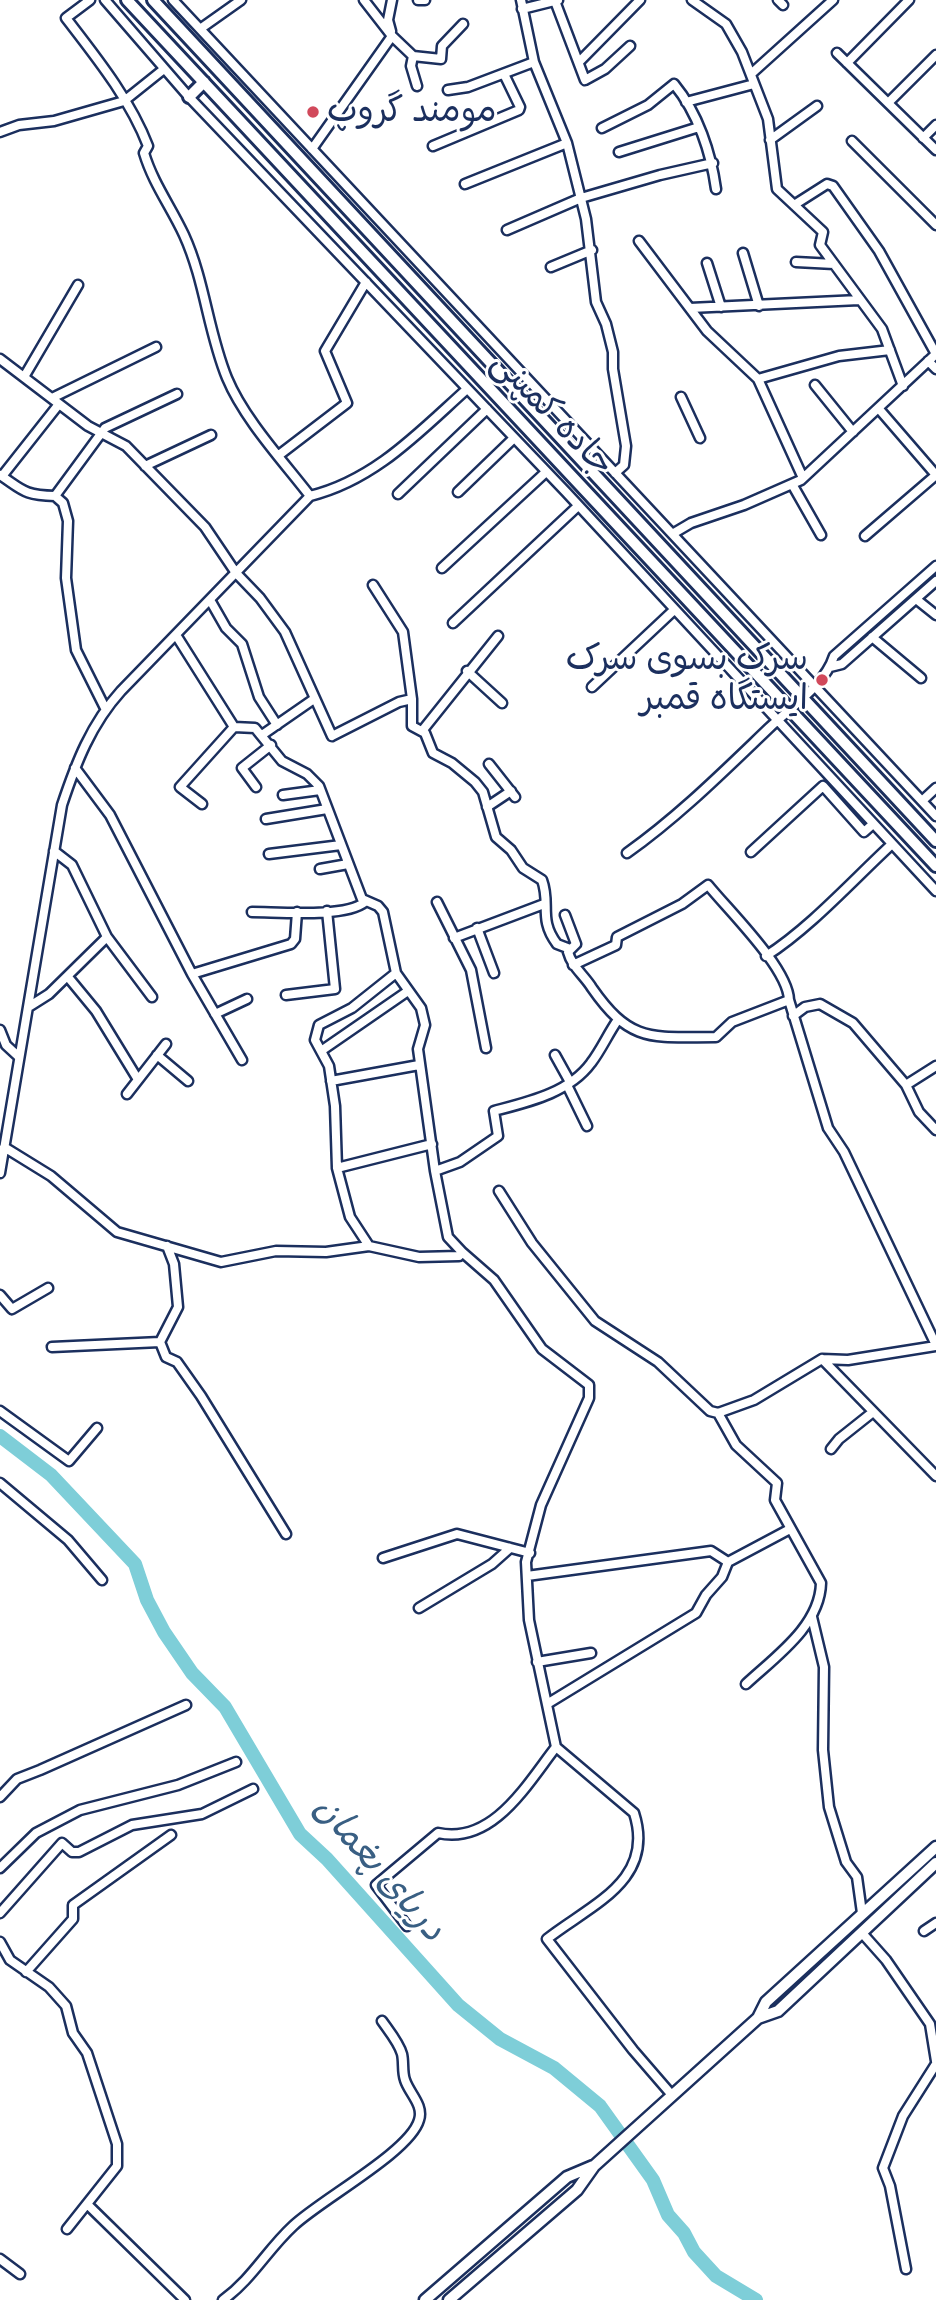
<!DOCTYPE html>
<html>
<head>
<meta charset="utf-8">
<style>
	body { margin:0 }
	canvas { display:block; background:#fff }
</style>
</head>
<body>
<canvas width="936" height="2300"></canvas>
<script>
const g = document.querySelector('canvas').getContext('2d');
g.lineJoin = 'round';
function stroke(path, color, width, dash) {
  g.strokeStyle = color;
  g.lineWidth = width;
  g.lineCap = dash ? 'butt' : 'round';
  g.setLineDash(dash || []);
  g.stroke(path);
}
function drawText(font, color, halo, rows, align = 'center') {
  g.font = font + ' Caveat,"Playpen Sans Arabic",sans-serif';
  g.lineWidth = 6;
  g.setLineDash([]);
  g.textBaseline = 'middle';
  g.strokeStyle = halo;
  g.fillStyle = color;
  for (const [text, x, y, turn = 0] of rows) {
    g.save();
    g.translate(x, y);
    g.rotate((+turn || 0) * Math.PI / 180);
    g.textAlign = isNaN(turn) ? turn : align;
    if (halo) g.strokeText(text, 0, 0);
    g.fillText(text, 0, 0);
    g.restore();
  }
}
stroke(new Path2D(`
	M 0,1436 L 51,1475 L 135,1564 L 147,1600 L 164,1632 L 192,1673 L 225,1707 L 300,1834 L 327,1859 L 458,2005 L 500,2039 L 554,2068 L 600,2106 L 653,2180 L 668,2215 L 684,2233 L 694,2252 L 716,2276 L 756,2300`), '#7eced8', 14);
const minor = new Path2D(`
	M 90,0 L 66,18 C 96,57 130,99 148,146 L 144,153 C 153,183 171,207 184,235 C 205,281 208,332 227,378 C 244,419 283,461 310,496
	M 105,0 L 189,97 L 566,492 L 936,891
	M 173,0 L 936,816
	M 364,0 L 392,36 L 413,56 L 441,59 L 442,46 L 463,24
	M 418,0 L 425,0
	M 521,0 L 534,62 L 567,143 L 586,219 L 596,302 L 606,324 L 613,352 L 613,369 L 626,446 L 624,465 L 615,473
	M 692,0 L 726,24 L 742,52 L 768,119 L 777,189 L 823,232 L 820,245 L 882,329 L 903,386
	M 778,0 L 783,5
	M 555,1 L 585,80 L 605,69 L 630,46
	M 522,9 L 558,0
	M 200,29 L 241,0
	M 391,31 L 388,20 L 392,0
	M 837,53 L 936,150
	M 413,56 L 411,66 L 417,86
	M 579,62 L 640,0
	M 847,63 L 909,0
	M 751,74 L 833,0
	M 448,90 L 468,87 L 534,62
	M 686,102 L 754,84
	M 888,103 L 936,55
	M 602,128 L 648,105 L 674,84 C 698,113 711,153 716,189
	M 0,132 L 19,125 L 54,121 L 124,101 L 164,69
	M 923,138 L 936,125
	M 770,140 L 817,106
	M 852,141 L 936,225
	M 433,146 L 519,110 L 520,107 L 504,74
	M 312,149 L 392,36
	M 619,152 L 699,127
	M 465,184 L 567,143
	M 794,205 L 827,184 L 833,186 L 879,251 L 936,354
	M 507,230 L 581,198 L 660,175 L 713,163
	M 639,241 L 707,331 L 758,379 L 803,478
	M 743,253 L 759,306
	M 796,262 L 834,264
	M 707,263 L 721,307
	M 551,267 L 592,250
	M 690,308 L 859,300
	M 0,359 L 88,426 L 126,446 L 205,527 L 236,573 L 260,598 L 285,632 L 332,736 L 399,702 L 412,699
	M 928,361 L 936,369
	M 24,377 L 78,285
	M 758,379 L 839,356 L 890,350
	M 815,385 L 853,432
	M 681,397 L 700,438
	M 52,398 L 156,347
	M 879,409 L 936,475
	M 279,455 L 347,403 L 325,351 L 366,282
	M 145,466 L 211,435
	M 0,475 C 23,490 23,495 55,496 L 63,503 L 68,521 L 66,578 L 76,650 L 105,708
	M 3,475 L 59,404
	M 792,484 L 821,535
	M 458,492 L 514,438
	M 398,494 L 487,409
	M 55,496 L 105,428 L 177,394
	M 674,533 L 691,523 L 744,505 L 801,480 L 936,354
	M 865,536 L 936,475
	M 442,568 L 546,472
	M 373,585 L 403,632 L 412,699 L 412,726 L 425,733 L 433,753 L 452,763 L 475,782 L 483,792 L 496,837 L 511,850 L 523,868 L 542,880 C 551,904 538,919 557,944 L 570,949
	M 916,599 L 936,615
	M 210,600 L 226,628 L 242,644 L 259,697 L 277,725
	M 453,623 L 578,506
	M 176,635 L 234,727
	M 872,637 L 921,678
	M 830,667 L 842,664 L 936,581
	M 467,671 L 502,703
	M 592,687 L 674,610
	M 422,731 L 498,636
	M 262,735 L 314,699
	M 489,764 L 515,797
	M 75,768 L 110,815 L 192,974 L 242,1060
	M 256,787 L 242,768 L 271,745
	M 283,795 L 320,790
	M 922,801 L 936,788
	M 202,804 L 180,787 L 234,727 L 255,728 L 282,761 L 307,774 L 319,786 L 362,899 L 378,906 L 383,912 L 396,973 L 421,1008 L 425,1025 L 418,1049 L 435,1171
	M 487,807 L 511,791
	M 266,819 L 327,809
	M 54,851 L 72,865 L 107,937 L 152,997
	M 751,852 L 823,786 L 864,832 L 873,824
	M 627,853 C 679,816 723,772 769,728 C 791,707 825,685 834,656 L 936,566
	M 269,854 L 341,845
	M 320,869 L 348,864
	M 437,902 L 471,970 L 486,1048
	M 252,912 C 279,912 345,918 365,902
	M 565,915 L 576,944 L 568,952 C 572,967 584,975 592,988 C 631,1044 652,1037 716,1037 L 732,1022 L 789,1000 C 788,968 729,911 708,885 L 682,904 L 617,937 L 616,945 L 573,965
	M 477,928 L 494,973
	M 454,938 L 544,904
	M 766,956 C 810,928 853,880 892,844
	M 192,974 L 291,944 L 295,939 L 297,912
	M 68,977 L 96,1011 L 137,1078
	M 286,995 L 335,989 L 327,911
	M 789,1000 L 828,1128 L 844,1152 L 936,1345
	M 30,1006 L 49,994 L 107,937
	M 215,1014 L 247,999
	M 793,1016 L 805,1007 L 820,1004 L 853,1023 L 906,1085 L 919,1112 L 936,1130
	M 0,1030 L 6,1045 L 19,1057
	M 321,1051 L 408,991
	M 157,1055 L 188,1081
	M 555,1055 L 570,1082
	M 331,1081 L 419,1065
	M 567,1085 L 587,1126
	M 906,1085 L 936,1066
	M 127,1094 L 166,1044
	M 4,1147 L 51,1176 L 117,1232 L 221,1262 L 276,1251 L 326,1252 L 369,1246 L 419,1257 L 459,1256 L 462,1252 L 448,1237 L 435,1171 L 460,1162 L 498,1136 L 494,1111 C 528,1102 569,1093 591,1063 C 601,1050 608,1034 617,1021
	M 337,1168 L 432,1144
	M 0,1173 L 62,805 C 76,763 91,724 121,691 L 310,496 C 375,480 419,432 467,389
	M 499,1191 L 532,1243 L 595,1321 L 658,1362 L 710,1411 L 718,1413 L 754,1400 L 822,1359 L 848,1360 L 936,1346
	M 167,1246 L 174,1264 L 178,1307 L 160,1342 L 166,1357 L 177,1362 L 201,1396 L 286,1534
	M 369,1246 L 350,1217 L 337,1168 L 335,1106 L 329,1066 L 315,1040 L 319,1025 L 352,1008 L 396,973
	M 462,1252 L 494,1280 L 542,1349 L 589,1385 L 589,1398 L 541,1505 L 526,1562 L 529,1620 L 556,1747 L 634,1813 C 656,1881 590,1905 547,1939 L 633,2050 L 671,2094
	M 0,1295 L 12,1309 L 48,1288
	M 52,1347 L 160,1342
	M 822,1359 L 936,1476
	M 0,1411 L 69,1461 L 97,1428
	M 718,1413 L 736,1445 L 777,1483 L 775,1500 L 821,1583 C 820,1626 775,1657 746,1684
	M 831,1449 L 839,1439 L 873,1412
	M 0,1483 L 68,1540 L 102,1580
	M 383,1558 L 457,1534 L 530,1553
	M 527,1576 L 711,1551 L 728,1562
	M 419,1608 L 492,1564 L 510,1548
	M 812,1617 L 824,1667 L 823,1750 L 829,1807 L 846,1862 L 857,1877 L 862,1913
	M 537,1662 L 591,1653
	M 547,1704 L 696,1613 L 706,1595 L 722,1577 L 728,1562 L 790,1529
	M 0,1797 L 17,1779 L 40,1770 L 186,1705
	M 0,1868 L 36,1833 L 80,1810 L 178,1785 L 236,1762
	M 0,1913 L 62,1843 L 72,1852 L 79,1852 L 132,1825 L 202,1814 L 253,1789
	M 407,1926 L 376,1885 L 438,1833 C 493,1845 527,1784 556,1747
	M 924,1931 L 936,1923
	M 862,1933 L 886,1960 L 930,2024 L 936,2061
	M 0,1942 L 10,1960 L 49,1987 L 66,2006 L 73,2033 L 87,2053 L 117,2144 L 117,2166 L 67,2229
	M 26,1972 L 73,1919 L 73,1905 L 171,1835
	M 87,2204 L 185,2300
	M 0,2259 L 20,2274
	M 906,2269 L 890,2186 L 883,2168 L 903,2116 L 936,2064
	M 223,2300 C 252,2279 267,2250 293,2226 C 320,2200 410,2152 419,2120 C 424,2105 409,2093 405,2080 C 402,2072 404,2062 402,2054 C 399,2043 389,2031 382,2021`);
const major = new Path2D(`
	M 758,2018 L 778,2011 L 936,1863
	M 425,2300 L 567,2177 L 593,2166
	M 449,2300 L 577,2190 L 594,2166 L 758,2018 L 766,2002 L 936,1847`);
const highway = new Path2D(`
	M 127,0 L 936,866
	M 153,0 L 936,841
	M 189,97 L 204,82`);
stroke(minor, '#1b2f5e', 13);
stroke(major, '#1b2f5e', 15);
stroke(highway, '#1b2f5e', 16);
stroke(minor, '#fff', 8);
stroke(major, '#fff', 10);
stroke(highway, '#fff', 10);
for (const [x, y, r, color] of [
	[313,112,7,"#d1495b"],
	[822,680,7,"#d1495b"]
]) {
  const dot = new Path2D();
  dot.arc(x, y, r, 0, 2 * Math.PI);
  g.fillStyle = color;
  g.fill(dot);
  stroke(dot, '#fff', 2.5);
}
drawText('35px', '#1b2f5e', '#fff', [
	["مومند گروپ",327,112],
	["سرک بسوی سرک",808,660,"right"],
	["ایستگاه قمبر",808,700,"right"]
], 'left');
drawText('35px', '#1b2f5e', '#fff', [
	["جاده کمپنی",552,414,46]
]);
drawText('italic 37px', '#395f83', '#fff', [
	["دریای پغمان",379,1869,49]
]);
</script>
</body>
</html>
